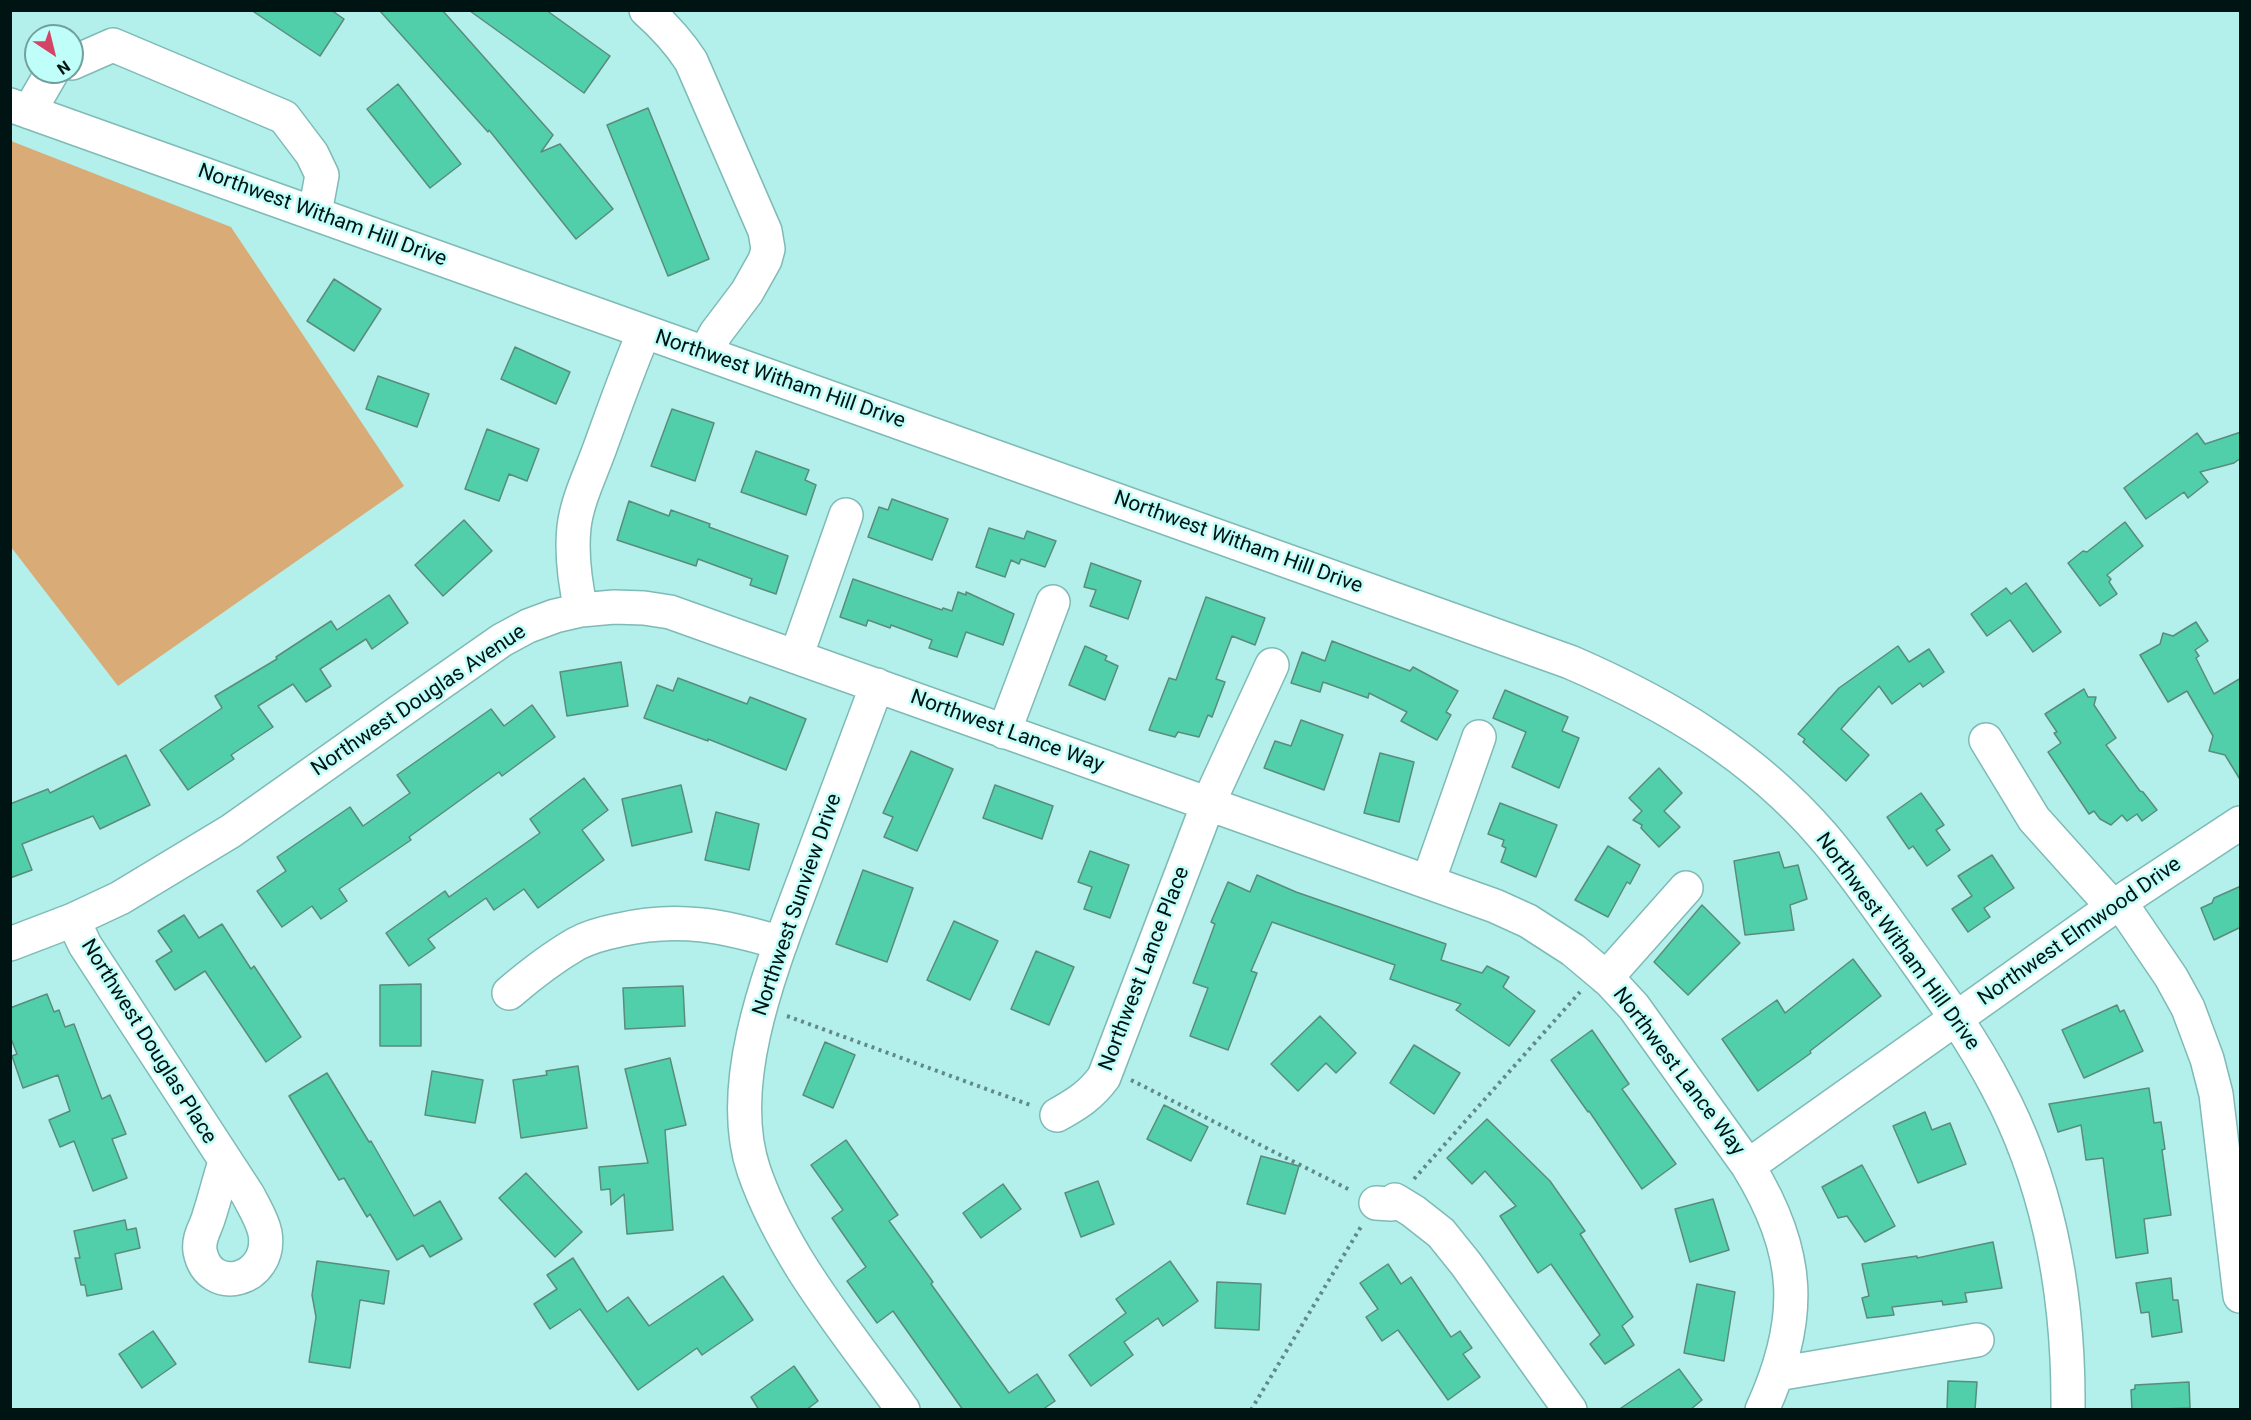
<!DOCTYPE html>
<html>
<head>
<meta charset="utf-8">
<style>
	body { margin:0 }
	#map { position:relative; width:2251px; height:1420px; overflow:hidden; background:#b3f0ec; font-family:Roboto,sans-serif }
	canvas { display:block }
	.frame { position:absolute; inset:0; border:12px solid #001413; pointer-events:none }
	.north { position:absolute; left:24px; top:24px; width:60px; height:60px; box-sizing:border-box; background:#c0fef9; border:2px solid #73a09d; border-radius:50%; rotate:145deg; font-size:16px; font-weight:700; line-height:24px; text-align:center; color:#001413 }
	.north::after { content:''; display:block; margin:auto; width:21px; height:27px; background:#d44466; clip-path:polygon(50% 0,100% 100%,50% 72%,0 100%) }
</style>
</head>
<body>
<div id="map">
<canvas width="2251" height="1420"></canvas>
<div class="frame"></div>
<div class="north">N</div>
</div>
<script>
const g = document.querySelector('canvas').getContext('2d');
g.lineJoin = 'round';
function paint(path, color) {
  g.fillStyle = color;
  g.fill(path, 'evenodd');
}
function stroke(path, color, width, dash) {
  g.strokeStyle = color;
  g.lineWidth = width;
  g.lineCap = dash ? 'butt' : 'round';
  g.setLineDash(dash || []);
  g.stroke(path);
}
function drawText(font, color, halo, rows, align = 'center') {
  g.font = font + ' Roboto,sans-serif';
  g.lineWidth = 5;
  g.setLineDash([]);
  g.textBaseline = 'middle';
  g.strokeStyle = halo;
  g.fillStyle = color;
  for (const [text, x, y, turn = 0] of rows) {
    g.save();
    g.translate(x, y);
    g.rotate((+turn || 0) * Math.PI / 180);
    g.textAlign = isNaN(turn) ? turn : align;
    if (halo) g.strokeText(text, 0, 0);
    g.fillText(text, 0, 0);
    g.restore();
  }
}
paint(new Path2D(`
	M 11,141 L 231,227 L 404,486 L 118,686 L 11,547 Z`), '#d9ab76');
const building = new Path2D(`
	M 251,10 L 331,10 L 344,19 L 320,56 Z
	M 546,10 L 610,56 L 584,93 L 470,11 Z
	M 380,11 L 443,11 L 553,135 L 541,152 L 560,144 L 613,209 L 576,239 L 489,130 L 488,132 Z
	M 398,84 L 461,164 L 430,188 L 367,109 Z
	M 648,108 L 709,259 L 668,276 L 607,125 Z
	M 334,279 L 381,309 L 354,351 L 307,321 Z
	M 515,347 L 570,372 L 556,404 L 501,379 Z
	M 378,376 L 429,394 L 417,427 L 366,409 Z
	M 672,409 L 714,423 L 695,481 L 651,466 Z
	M 487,429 L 539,449 L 527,481 L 509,474 L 499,501 L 465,489 Z
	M 2241,432 L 2241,458 L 2234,463 L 2200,472 L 2208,482 L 2188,498 L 2184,492 L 2146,519 L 2124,488 L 2197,433 L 2205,444 Z
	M 756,451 L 809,470 L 805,480 L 816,485 L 806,515 L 741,492 Z
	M 892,499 L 948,519 L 932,560 L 868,537 L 879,507 L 888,510 Z
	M 629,501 L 669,516 L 671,510 L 710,524 L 709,527 L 788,556 L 776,594 L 750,585 L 752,579 L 698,559 L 696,566 L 617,540 Z
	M 464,520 L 492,551 L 443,596 L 415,565 Z
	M 2125,522 L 2143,546 L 2107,575 L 2111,579 L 2109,582 L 2117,594 L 2100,606 L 2068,563 L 2083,551 L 2087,552 Z
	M 989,528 L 1024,539 L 1027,531 L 1056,541 L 1045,567 L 1021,559 L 1019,564 L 1011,560 L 1005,577 L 976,567 Z
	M 1091,563 L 1141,581 L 1128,619 L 1090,606 L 1096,590 L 1084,587 Z
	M 853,579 L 942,610 L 943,608 L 952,611 L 958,592 L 966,595 L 966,592 L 1014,614 L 1003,645 L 966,632 L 957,657 L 929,648 L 932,640 L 891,625 L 890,628 L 868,620 L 866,626 L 840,617 Z
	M 2026,583 L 2061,632 L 2033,652 L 2010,620 L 1987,636 L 1971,614 L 2006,588 L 2011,594 Z
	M 389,595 L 408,623 L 372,649 L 366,639 L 320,669 L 331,686 L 306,702 L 293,684 L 258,706 L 273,727 L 231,755 L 234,759 L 188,790 L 160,750 L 222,708 L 215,696 L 277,659 L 276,657 L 331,621 L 337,630 Z
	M 1206,597 L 1265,618 L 1255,645 L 1232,636 L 1216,679 L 1225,682 L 1212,717 L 1208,715 L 1199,737 L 1178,732 L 1175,737 L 1149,730 L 1169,678 L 1176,680 Z
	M 2196,622 L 2208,641 L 2195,650 L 2199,656 L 2196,658 L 2214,694 L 2241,678 L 2241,781 L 2225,755 L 2209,751 L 2213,736 L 2187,691 L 2168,702 L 2140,655 L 2160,644 L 2163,633 L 2173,636 Z
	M 1332,641 L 1410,671 L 1413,667 L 1458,691 L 1446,712 L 1451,715 L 1437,740 L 1401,721 L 1407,712 L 1369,693 L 1368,698 L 1323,682 L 1320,692 L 1291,683 L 1302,652 L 1325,661 Z
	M 1085,646 L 1107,656 L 1105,660 L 1118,666 L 1105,700 L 1069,685 Z
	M 1898,646 L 1909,662 L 1929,649 L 1944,672 L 1923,687 L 1920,683 L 1892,704 L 1879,686 L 1841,729 L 1869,755 L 1846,781 L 1803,742 L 1805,739 L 1798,734 L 1839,688 Z
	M 621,662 L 628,706 L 567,716 L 560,672 Z
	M 678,678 L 747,704 L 750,697 L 806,719 L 786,770 L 708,739 L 708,741 L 644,718 L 657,685 L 673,691 Z
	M 2084,689 L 2088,697 L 2096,697 L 2094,705 L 2116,738 L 2106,745 L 2140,791 L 2143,792 L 2157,810 L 2142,821 L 2137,814 L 2127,821 L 2122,815 L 2111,825 L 2100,819 L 2094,811 L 2089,814 L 2048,752 L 2061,743 L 2054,733 L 2057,732 L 2045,714 Z
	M 1505,690 L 1568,717 L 1562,731 L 1579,738 L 1559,788 L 1512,767 L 1526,732 L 1493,718 Z
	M 532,705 L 555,737 L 502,776 L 499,772 L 409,837 L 411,840 L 339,889 L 347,901 L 321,919 L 312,906 L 282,927 L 257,891 L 286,871 L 277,857 L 350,807 L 363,826 L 410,793 L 397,775 L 491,709 L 504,726 Z
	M 1301,720 L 1343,735 L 1324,790 L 1264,768 L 1275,741 L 1291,746 Z
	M 911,751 L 953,769 L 917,851 L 884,837 L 893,817 L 883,813 Z
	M 1380,753 L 1414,762 L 1399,822 L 1364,813 Z
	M 126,755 L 150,805 L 100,829 L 93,816 L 22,844 L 32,870 L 10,878 L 10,804 L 48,789 L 50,793 Z
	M 1659,768 L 1682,793 L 1664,811 L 1680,827 L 1659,847 L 1641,828 L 1642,825 L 1633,820 L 1642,811 L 1629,798 Z
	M 584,778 L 608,810 L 582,830 L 604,860 L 538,908 L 524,889 L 494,910 L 486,898 L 428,939 L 435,948 L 409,966 L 386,933 L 445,891 L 449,897 L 540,833 L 530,819 Z
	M 681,785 L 692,832 L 632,846 L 622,799 Z
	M 995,785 L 1053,806 L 1042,839 L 983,818 Z
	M 1921,793 L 1944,825 L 1936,830 L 1950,850 L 1927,866 L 1913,846 L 1909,849 L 1887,817 Z
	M 1500,803 L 1557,825 L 1536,877 L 1501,862 L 1506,848 L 1502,846 L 1504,840 L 1488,834 Z
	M 716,812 L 759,824 L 749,870 L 705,860 Z
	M 1608,846 L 1640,865 L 1630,884 L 1627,882 L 1608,917 L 1575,900 Z
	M 1090,851 L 1129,865 L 1110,918 L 1084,909 L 1092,887 L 1078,882 Z
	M 1779,852 L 1784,868 L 1798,865 L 1807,899 L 1790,905 L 1794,930 L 1745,935 L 1734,861 Z
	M 1992,855 L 2014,888 L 1984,908 L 1990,917 L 1968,932 L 1952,909 L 1972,896 L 1958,876 Z
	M 863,870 L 913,888 L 887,962 L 836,944 Z
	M 1257,875 L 1296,892 L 1446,944 L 1441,960 L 1482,973 L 1487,966 L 1509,977 L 1503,987 L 1535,1011 L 1509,1046 L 1456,1010 L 1461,1004 L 1390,979 L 1395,965 L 1272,922 L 1251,971 L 1257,973 L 1228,1050 L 1190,1036 L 1208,988 L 1193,983 L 1215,924 L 1211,922 L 1228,882 L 1250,892 Z
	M 2241,886 L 2241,927 L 2214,940 L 2201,908 L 2212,903 L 2214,898 Z
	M 1702,905 L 1740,943 L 1688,995 L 1654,962 Z
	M 184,915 L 199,938 L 222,924 L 251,969 L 254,966 L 301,1037 L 266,1062 L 205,971 L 175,990 L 156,961 L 172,951 L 158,931 Z
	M 954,921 L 998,941 L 970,1000 L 927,980 Z
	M 1036,951 L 1074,967 L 1049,1025 L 1011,1009 Z
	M 1853,959 L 1881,996 L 1810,1051 L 1811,1053 L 1758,1091 L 1722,1039 L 1777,1000 L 1785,1013 Z
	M 421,984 L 421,1046 L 380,1046 L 380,985 Z
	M 683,986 L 685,1026 L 625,1029 L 623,988 Z
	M 47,994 L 54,1012 L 59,1010 L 65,1027 L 74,1024 L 102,1099 L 110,1095 L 126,1134 L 112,1139 L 127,1178 L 93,1191 L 74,1141 L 60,1147 L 49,1120 L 70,1111 L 58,1075 L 23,1088 L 12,1056 L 17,1054 L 10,1036 L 10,1008 Z
	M 2117,1005 L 2120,1012 L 2124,1010 L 2143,1051 L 2084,1078 L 2062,1030 Z
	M 1320,1016 L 1356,1053 L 1336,1073 L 1326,1063 L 1298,1091 L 1271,1064 Z
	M 1592,1030 L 1629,1084 L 1622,1089 L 1676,1164 L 1642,1189 L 1589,1111 L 1588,1112 L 1551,1060 Z
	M 825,1042 L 855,1055 L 833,1108 L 803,1095 Z
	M 1414,1045 L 1460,1073 L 1434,1114 L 1390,1083 Z
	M 670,1058 L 686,1125 L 665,1130 L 673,1230 L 627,1234 L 624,1194 L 611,1205 L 610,1189 L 601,1190 L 599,1167 L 648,1163 L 625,1069 Z
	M 578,1066 L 587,1128 L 521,1138 L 513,1080 L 547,1075 L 546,1071 Z
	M 432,1071 L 483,1080 L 475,1123 L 425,1115 Z
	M 327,1073 L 369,1142 L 371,1141 L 414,1216 L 440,1201 L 462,1239 L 430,1257 L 423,1245 L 397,1260 L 370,1214 L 367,1217 L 344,1178 L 339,1180 L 289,1096 Z
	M 2149,1088 L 2154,1123 L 2161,1122 L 2165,1149 L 2162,1150 L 2171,1215 L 2144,1219 L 2148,1253 L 2116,1258 L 2103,1158 L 2086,1160 L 2081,1125 L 2058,1132 L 2049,1104 Z
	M 1164,1105 L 1208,1127 L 1191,1161 L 1147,1139 Z
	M 1925,1112 L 1932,1130 L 1950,1123 L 1966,1164 L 1918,1183 L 1893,1126 Z
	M 1487,1119 L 1550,1181 L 1585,1231 L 1580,1234 L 1633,1317 L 1622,1326 L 1634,1345 L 1605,1364 L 1590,1344 L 1600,1335 L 1551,1264 L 1538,1273 L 1500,1216 L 1516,1206 L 1485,1171 L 1472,1184 L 1447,1158 Z
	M 846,1140 L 898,1215 L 889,1221 L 933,1282 L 931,1284 L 1009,1393 L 1037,1374 L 1055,1401 L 1042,1410 L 963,1410 L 893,1311 L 877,1323 L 847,1281 L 866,1267 L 832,1218 L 843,1210 L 811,1165 Z
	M 1261,1156 L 1299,1166 L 1285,1214 L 1247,1204 Z
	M 1862,1165 L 1895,1226 L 1865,1242 L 1847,1216 L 1838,1218 L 1822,1187 Z
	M 526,1173 L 582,1232 L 555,1257 L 499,1198 Z
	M 1098,1181 L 1114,1224 L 1081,1237 L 1065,1193 Z
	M 1003,1184 L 1021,1209 L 981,1238 L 963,1213 Z
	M 1713,1199 L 1729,1250 L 1690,1262 L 1675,1209 Z
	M 125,1220 L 127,1230 L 136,1228 L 140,1248 L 115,1254 L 122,1289 L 87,1296 L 85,1285 L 81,1285 L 75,1258 L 80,1258 L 74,1231 Z
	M 1993,1242 L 2002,1288 L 1965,1293 L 1967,1302 L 1943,1305 L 1942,1301 L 1892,1307 L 1894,1315 L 1867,1318 L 1862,1298 L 1869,1296 L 1862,1264 L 1917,1256 L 1917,1258 Z
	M 573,1258 L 607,1312 L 628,1297 L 649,1326 L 723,1276 L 753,1320 L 702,1355 L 697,1348 L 638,1390 L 580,1309 L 550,1329 L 534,1304 L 557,1289 L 547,1275 Z
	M 317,1261 L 389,1271 L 384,1304 L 360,1300 L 350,1368 L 309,1362 L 316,1317 L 312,1295 Z
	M 1170,1261 L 1198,1301 L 1163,1326 L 1158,1318 L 1124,1342 L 1133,1355 L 1091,1386 L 1069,1355 L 1126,1313 L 1116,1299 Z
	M 1388,1264 L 1401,1284 L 1411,1277 L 1451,1337 L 1460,1331 L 1472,1348 L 1463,1354 L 1480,1377 L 1448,1400 L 1398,1330 L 1382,1341 L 1366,1317 L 1378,1309 L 1360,1283 Z
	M 2171,1278 L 2173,1300 L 2178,1300 L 2182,1332 L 2152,1337 L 2149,1312 L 2141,1313 L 2136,1283 Z
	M 1217,1282 L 1261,1284 L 1259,1330 L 1215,1328 Z
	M 1697,1284 L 1735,1292 L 1724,1361 L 1684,1353 Z
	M 153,1331 L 176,1364 L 142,1388 L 119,1354 Z
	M 794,1366 L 818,1401 L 806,1410 L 759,1410 L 751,1397 Z
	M 1679,1369 L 1702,1400 L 1690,1410 L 1618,1410 Z
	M 1948,1381 L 1977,1382 L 1975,1410 L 1947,1410 Z
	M 2189,1382 L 2190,1408 L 2132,1410 L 2131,1390 L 2135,1389 L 2135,1385 Z`);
paint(building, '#51cfaa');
stroke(building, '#598c7b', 1.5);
const minor = new Path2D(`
	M 646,10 C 664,26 678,41 691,61 L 765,231 L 768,249 L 765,260 L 747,292 L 716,333 L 705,353
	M 72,63 L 113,45 L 284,117 L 312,154 L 322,175 L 315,213
	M 10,105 L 1570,662 C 1667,704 1753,755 1823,836 C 1853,871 1879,910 1906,947 C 1938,992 1971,1037 1997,1087 C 2050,1186 2069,1299 2068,1410
	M 29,112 L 52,72
	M 581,610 C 575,583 571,555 574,527 C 577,502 589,477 598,453 C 613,412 627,372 644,332
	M 796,657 L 846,515
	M 877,685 C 855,745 832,804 810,864 C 778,952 722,1078 754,1171 C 785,1260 849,1334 903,1410
	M 1004,732 L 1053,602
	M 1986,740 L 2034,819 L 2113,907
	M 1428,882 L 1479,737
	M 2120,902 L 2171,977 L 2188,1008 L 2207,1059 L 2216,1094 L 2240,1296
	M 73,920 L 85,945 L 248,1195 C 254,1207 262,1219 265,1233 C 273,1281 209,1298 200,1251 C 198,1237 206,1228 209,1216 C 215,1198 219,1180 225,1162
	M 10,944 L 73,920 L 120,898 L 231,831 L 409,705 L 502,640 L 528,626 L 555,616 L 581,610 L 614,607 L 644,608 L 670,612 L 1495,906 L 1528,921 L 1573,950 L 1610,981 L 1634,1007 L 1748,1166 C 1801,1252 1804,1318 1762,1410
	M 1606,978 L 1686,888
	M 509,993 C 530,975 552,958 576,944 C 589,937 604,933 619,930 C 678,916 725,926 781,943
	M 1057,1115 C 1077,1104 1091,1095 1104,1077 L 1208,804 L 1272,665
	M 1748,1166 L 2120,902 L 2240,823
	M 1376,1203 L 1391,1204 L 1395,1200 L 1413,1211 L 1441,1233 L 1466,1264 L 1570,1410
	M 1777,1374 L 1977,1340`);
stroke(minor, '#7ebab6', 36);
stroke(new Path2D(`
	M 787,1016 L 1030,1105
	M 1131,1080 L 1352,1191
	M 1414,1179 L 1580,992
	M 1251,1410 L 1362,1225`), '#608987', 4, [3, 4.5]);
stroke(minor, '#fff', 33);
drawText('21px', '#001413', '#c0fef9', [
	["Northwest Witham Hill Drive",322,216,20],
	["Northwest Witham Hill Drive",780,380,19],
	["Northwest Witham Hill Drive",1238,543,20],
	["Northwest Douglas Avenue",419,701,-34],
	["Northwest Lance Way",1007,732,20],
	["Northwest Sunview Drive",798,905,-71],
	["Northwest Elmwood Drive",2080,932,-35],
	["Northwest Witham Hill Drive",1897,942,54],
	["Northwest Lance Place",1145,969,-69],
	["Northwest Douglas Place",148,1042,58],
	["Northwest Lance Way",1678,1072,53]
]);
</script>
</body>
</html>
